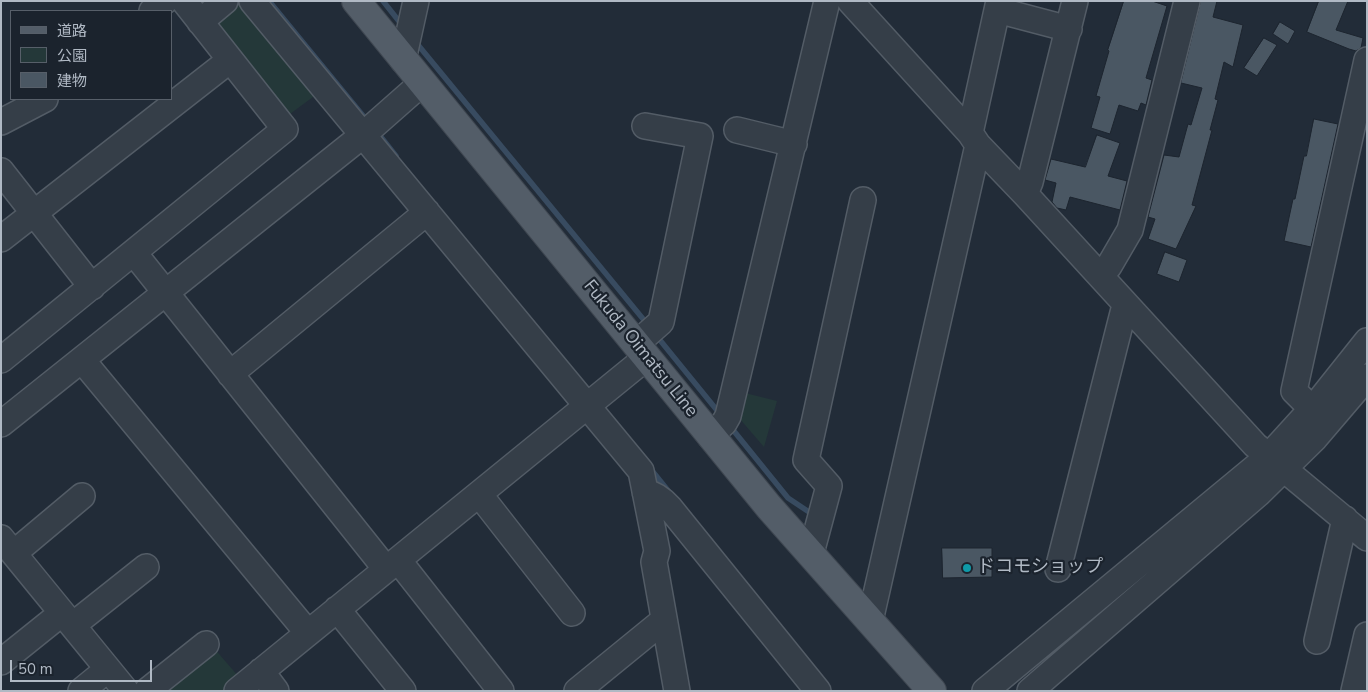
<!DOCTYPE html>
<html>
<head>
<meta charset="utf-8">
<style>
	body { margin:0 }
	#map { position:relative; width:1368px; height:692px; overflow:hidden; background:#222c38; font-family:"Nunito Sans","Noto Sans JP",sans-serif }
	canvas { display:block }
	.frame { position:absolute; inset:0; border:2px solid #b0b9c4; pointer-events:none }
	.legend { position:absolute; left:10px; top:10px; width:162px; height:90px; box-sizing:border-box; background:#1b232d; border:1px solid #575f69; margin:0; padding:6px 9px; list-style:none; font-size:15px; color:#b0b9c4 }
	.legend li { display:flex; align-items:center; gap:10px; height:25px }
	.legend b { width:25px; border:1px solid #575f69 }
	.scale { position:absolute; left:10px; top:660px; width:142px; height:22px; box-sizing:border-box; border:2px solid #b0b9c4; border-top:0; padding-left:6px; font-size:15px; line-height:18px; white-space:nowrap; color:#b0b9c4; -webkit-text-stroke:4px #1b232d; paint-order:stroke }
</style>
</head>
<body>
<div id="map">
<canvas width="1368" height="692"></canvas>
<div class="frame"></div>
<ul class="legend">
<li><b style="height:6px;background:#535d68"></b>道路</li>
<li><b style="height:14px;background:#243839"></b>公園</li>
<li><b style="height:14px;background:#4a5763"></b>建物</li>
</ul>
<div class="scale">50 m</div>
</div>
<script>
const g = document.querySelector('canvas').getContext('2d');
g.lineJoin = 'round';
function paint(path, color) {
  g.fillStyle = color;
  g.fill(path, 'evenodd');
}
function stroke(path, color, width, dash) {
  g.strokeStyle = color;
  g.lineWidth = width;
  g.lineCap = dash ? 'butt' : 'round';
  g.setLineDash(dash || []);
  g.stroke(path);
}
function drawText(font, color, halo, rows, align = 'center') {
  g.font = font + ' "Nunito Sans","Noto Sans JP",sans-serif';
  g.lineWidth = 4.5;
  g.setLineDash([]);
  g.textBaseline = 'middle';
  g.strokeStyle = halo;
  g.fillStyle = color;
  for (const [text, x, y, turn = 0] of rows) {
    g.save();
    g.translate(x, y);
    g.rotate((+turn || 0) * Math.PI / 180);
    g.textAlign = isNaN(turn) ? turn : align;
    if (halo) g.strokeText(text, 0, 0);
    g.fillText(text, 0, 0);
    g.restore();
  }
}
paint(new Path2D(`
	M 239,1 L 317,94 L 290,114 L 218,30 L 219,16 Z
	M 745,393 L 777,401 L 764,447 L 739,418 Z
	M 213,647 L 239,677 L 222,691 L 158,691 Z`), '#243839');
stroke(new Path2D(`
	M 269,1 L 369,123
	M 383,1 L 402,25
	M 414,40 L 648,325
	M 377,132 L 396,156
	M 655,334 L 720,414
	M 729,425 L 788,498 L 809,512
	M 649,467 L 670,493`), '#384b60', 5.5);
const building = new Path2D(`
	M 1124,1 L 1152,1 L 1167,6 L 1146,78 L 1152,80 L 1146,105 L 1141,103 L 1138,111 L 1119,105 L 1110,134 L 1091,128 L 1100,97 L 1096,96 L 1109,51 L 1108,50 Z
	M 1201,1 L 1217,1 L 1213,17 L 1243,25 L 1233,67 L 1224,62 L 1215,99 L 1218,100 L 1210,130 L 1212,130 L 1192,205 L 1196,206 L 1176,249 L 1148,239 L 1155,219 L 1148,217 L 1164,155 L 1179,157 L 1188,124 L 1191,125 L 1202,88 L 1181,83 Z
	M 1319,1 L 1348,1 L 1336,30 L 1363,38 L 1361,48 L 1356,51 L 1349,49 L 1307,32 Z
	M 1280,22 L 1295,31 L 1288,44 L 1273,34 Z
	M 1264,38 L 1277,45 L 1257,76 L 1244,68 Z
	M 1314,119 L 1338,124 L 1311,247 L 1284,241 L 1293,199 L 1295,199 L 1304,156 L 1306,156 Z
	M 1097,135 L 1120,143 L 1108,176 L 1127,181 L 1120,210 L 1070,197 L 1066,210 L 1057,208 L 1052,202 L 1056,183 L 1045,180 L 1051,159 L 1085,167 Z
	M 1165,252 L 1187,260 L 1179,282 L 1157,274 Z
	M 942,548 L 992,548 L 992,577 L 943,578 Z`);
paint(building, '#4a5763');
stroke(building, '#1d252f', 1);
const minor = new Path2D(`
	M 252,1 L 641,471 L 657,551 L 654,562 L 677,691
	M 850,1 L 970,133 L 978,145 L 1025,194 L 1255,445 L 1367,538
	M 997,10 L 1069,29
	M 152,11 L 165,1
	M 200,22 L 225,1
	M 403,60 L 416,1
	M 1,122 L 45,99
	M 737,130 L 794,144
	M 970,133 L 999,1
	M 1,171 L 92,287
	M 1025,194 L 1030,182 L 1075,1
	M 1,239 L 230,60
	M 134,253 L 386,569
	M 1101,276 L 1109,266 L 1130,230 L 1187,1
	M 636,344 L 661,322 L 700,136 L 645,126
	M 1,360 L 285,129 L 184,1
	M 82,360 L 308,633
	M 230,374 L 427,212
	M 1312,409 L 1294,391 L 1367,60
	M 1,424 L 363,135 L 422,83
	M 710,436 L 724,423 L 728,416 L 827,1
	M 645,492 C 656,494 663,500 670,508 L 818,691
	M 479,494 L 572,613
	M 1,538 L 126,691
	M 14,553 L 82,496
	M 811,553 L 829,486 L 806,460 L 863,200
	M 398,560 L 501,691
	M 1058,569 L 1125,305
	M 337,609 L 403,691
	M 870,621 L 978,145
	M 73,625 L 146,567
	M 1317,641 L 1345,519
	M 1,662 L 62,613
	M 261,671 L 276,691
	M 81,691 L 108,669
	M 147,691 L 206,644
	M 237,691 L 647,357
	M 577,691 L 664,620
	M 985,691 L 1269,456 L 1320,400 L 1367,341
	M 1030,691 L 1258,494 L 1315,438 L 1367,377
	M 1354,691 L 1367,635`);
const major = new Path2D(`
	M 356,1 L 769,507 L 932,691`);
stroke(minor, '#535c66', 28);
stroke(major, '#3f4751', 30);
stroke(minor, '#353e48', 25);
stroke(major, '#535d68', 28);
for (const [x, y, r, color] of [
	[967,568,5,"#0f9aa8"]
]) {
  const dot = new Path2D();
  dot.arc(x, y, r, 0, 2 * Math.PI);
  g.fillStyle = color;
  g.fill(dot);
  stroke(dot, '#1b232d', 2);
}
drawText('18px', '#b0b9c4', '#1b232d', [
	["Fukuda Oimatsu Line",640,349,51]
]);
drawText('18px', '#b0b9c4', '#1b232d', [
	["ドコモショップ",977,568]
], 'left');
</script>
</body>
</html>
